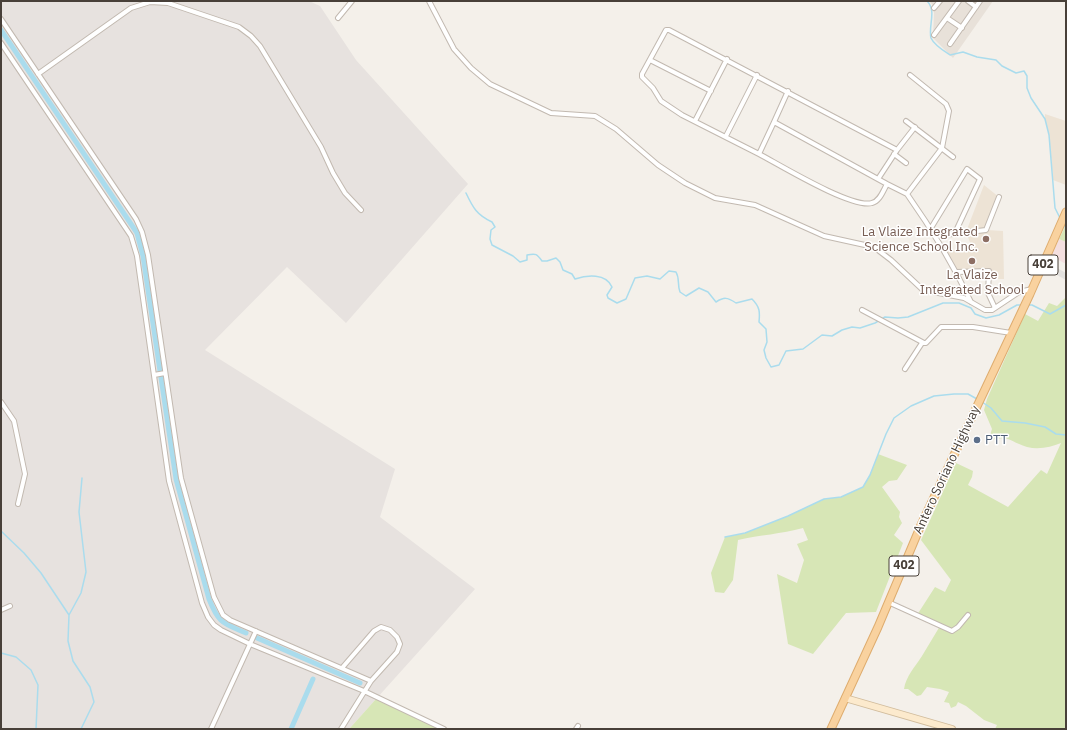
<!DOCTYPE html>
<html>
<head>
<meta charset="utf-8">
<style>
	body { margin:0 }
	#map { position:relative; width:1067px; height:730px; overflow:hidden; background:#f4f0ea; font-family:"IBM Plex Sans",sans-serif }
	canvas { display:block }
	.frame { position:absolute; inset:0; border:2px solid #484039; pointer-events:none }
</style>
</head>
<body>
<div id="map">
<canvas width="1067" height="730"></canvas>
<div class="frame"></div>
</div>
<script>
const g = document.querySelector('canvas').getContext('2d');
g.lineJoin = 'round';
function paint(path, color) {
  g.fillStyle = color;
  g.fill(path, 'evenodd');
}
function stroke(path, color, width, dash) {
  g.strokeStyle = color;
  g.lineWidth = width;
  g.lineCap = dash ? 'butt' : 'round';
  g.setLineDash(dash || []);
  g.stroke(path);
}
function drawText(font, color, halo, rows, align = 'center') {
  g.font = font + ' "IBM Plex Sans",sans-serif';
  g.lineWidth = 3;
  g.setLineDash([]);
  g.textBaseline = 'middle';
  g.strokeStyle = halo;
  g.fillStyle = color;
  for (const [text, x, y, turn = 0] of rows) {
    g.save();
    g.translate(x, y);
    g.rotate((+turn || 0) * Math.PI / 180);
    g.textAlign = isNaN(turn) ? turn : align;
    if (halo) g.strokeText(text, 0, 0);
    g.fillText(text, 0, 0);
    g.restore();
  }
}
paint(new Path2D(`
	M 929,1 L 993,1 L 953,58 L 933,38 L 934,13 L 932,4 Z`), '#e8e1d9');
paint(new Path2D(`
	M 1,1 L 309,1 L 320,6 L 356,60 L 468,184 L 346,323 L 287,267 L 205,350 L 395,469 L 380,517 L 475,589 L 350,728 L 351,729 L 1,729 Z`), '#e7e2df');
paint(new Path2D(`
	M 1045,114 L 1066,121 L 1066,185 L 1053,180 L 1049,135 L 1045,119 Z
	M 984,185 L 999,197 L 987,230 L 1003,231 L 1004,279 L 989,279 L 989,271 L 957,272 L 945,252 L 971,245 L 966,232 Z`), '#ede3d5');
paint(new Path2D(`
	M 1059,239 L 1066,242 L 1066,264 L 1051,256 Z`), '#f4dfdf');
paint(new Path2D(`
	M 1066,225 L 1066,242 L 1059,239 Z
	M 1066,297 L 1066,729 L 995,729 L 997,725 L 984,720 L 966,706 L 958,702 L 956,706 L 951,708 L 949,703 L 944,702 L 949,692 L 940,689 L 927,687 L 921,695 L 917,696 L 908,689 L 904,689 C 906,676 915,667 922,656 C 928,646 934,636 940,626 L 917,615 L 935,587 L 945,592 L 951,580 L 921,540 L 956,463 L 973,471 L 972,477 L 968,485 L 1008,507 L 1041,470 L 1047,474 L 1061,443 C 1051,447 1039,450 1027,447 C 1010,442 1009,434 988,441 L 992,429 L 984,410 L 987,399 L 1025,314 L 1038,321 L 1049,303 L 1057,306 Z
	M 878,454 L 907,465 L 897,480 L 889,481 L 882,487 L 900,512 L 899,517 L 902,523 L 894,535 L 903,543 L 876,612 L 846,613 L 813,654 L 788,644 L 777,574 L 797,583 L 804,560 L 797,544 L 808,540 L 803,528 C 781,534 760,535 738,540 L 733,580 L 724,593 L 715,592 L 711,573 L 725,537 L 745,533 L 788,516 L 824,499 L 841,497 L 863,487 L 870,475 Z
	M 376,699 L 438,729 L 350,728 Z`), '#d7e6b6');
paint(new Path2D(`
	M 1050,264 L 1066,273 L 1066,280 L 1046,269 Z`), '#e3e1de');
stroke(new Path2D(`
	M 927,1 C 937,11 928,26 931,38 C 934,45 944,51 950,55 L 963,52 L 977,57 L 996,60 L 1002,66 L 1016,73 L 1024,71 L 1027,76 L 1027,88 L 1031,98 L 1045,119 L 1049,135 L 1055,208 L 1060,218
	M 466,193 C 473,208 477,215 492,222 L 495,227 L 491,230 L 490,239 L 492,245 L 513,256 L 520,262 L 527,260 L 527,255 C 536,253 537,254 542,261 L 547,261 L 556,258 L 560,262 L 563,270 L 572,274 L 575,279 C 587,275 606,273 612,287 L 607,295 L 608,298 L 617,303 L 626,299 L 635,278 L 647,276 L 660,279 L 669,271 L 676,272 C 680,279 677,284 680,292 L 686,296 L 699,288 L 708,292 L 716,302 C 724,297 727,297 736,303 L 752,299 C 760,307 760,312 759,322 L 766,329 L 767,342 L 764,350 L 766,358 L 771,367 L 779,365 L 786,351 L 803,349 L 822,335 L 832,336 L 842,330 L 852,327 L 860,328 L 875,323 L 885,317 L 898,318 L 908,317 L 943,303 L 959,303 L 971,308 L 975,314 L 986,318 L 999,315 L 1017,305 L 1023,305
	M 1064,225 L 1066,229
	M 1028,305 L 1032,305 L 1050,314 L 1066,305
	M 982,402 L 991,408 L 1002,421 L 1025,423 L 1045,427 L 1056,434 L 1066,435
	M 1,531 L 24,553 L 41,573 L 69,615
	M 725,537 L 745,533 L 788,516 L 824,499 L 841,497 L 863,487 L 870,475 L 886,434 L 894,418 L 911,406 L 934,396 L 954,394 L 968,394 L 977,399
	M 1,653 L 16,657 L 31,670 L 38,685 L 36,729
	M 81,729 L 94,702 L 90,687 L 73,661 L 68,641 L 69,615 L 81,593 L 86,572 L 79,512 L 82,478`), '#aadced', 1.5);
stroke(new Path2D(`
	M 1,30 L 137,233 L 143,256 L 176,479 L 209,599 C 219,624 223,623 246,633
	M 257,638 L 360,683
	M 291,729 L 313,679`), '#aadced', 5);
const street = new Path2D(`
	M 429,1 L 454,49 L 471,68 L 490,84 L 551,113 L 595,116 L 616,129 L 658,165 L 685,183 L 715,198 L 755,205 L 824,236 L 874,247 L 891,260 L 923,290 L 964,298 L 985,310 L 992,310 L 1019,292 L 1032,289
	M 968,1 L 976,7
	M 934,8 L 940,1
	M 338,18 L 352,1
	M 947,18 L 962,28
	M 1,19 L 136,219 L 142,232 L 148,255 L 181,478 L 214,597 L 223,615 L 230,620 L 371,681
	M 934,35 L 959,1
	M 1,43 L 131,236 L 137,256 L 169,481 L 202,603 L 208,617 L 214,625 L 221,630 L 250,644 L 364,691 L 444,729
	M 950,44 L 980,1
	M 650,60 L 711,91
	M 38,74 L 131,8 L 150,2 L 168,3 L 239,27 L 251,36 L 260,46 L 321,147 L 333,173 L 345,193 L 361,210
	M 910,75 L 946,104 L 949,111 L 942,148 L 907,194 C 931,228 953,264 971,302
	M 695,121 L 727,59
	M 906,121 L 953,157
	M 774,122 L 788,91
	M 726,136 L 757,75
	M 759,154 L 682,115 L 661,101 L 653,88 L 642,77 L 642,74 L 666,30 L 669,30 L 897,150
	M 894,154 L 906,163
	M 878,179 L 897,150 L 915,127
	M 887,184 C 883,191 880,201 872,203 C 852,209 780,165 759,154 L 774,122 L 887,184 L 907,194
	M 931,228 L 967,169 L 980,179 L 955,233
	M 936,236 L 986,230 L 999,197
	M 957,272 L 989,271 L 988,293 L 995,308
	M 862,310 L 924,343 L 926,343 L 941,327 L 973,327 L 1011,333
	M 905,369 L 922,343
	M 154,375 L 165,373
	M 1,402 L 14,421 L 25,474 L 18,504
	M 888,602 L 952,631 L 958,627 L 968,615
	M 1,610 L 10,606
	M 211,729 L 256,631
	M 341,729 L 371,681 L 397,652 L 400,644 L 397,637 L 390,630 L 381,627 L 374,631 L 342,668
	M 576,729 L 578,726`);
const secondary = new Path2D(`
	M 845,698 L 952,729`);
const primary = new Path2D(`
	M 831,729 L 878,627 L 921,525 L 1030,294 L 1066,212`);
stroke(street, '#c2b9b0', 6);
stroke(secondary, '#d1bc9c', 8);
stroke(primary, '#deac6e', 9);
stroke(street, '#fff', 4);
stroke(secondary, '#fceacd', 6);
stroke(primary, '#f9d29f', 7);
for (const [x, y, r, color] of [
	[986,239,4,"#8d6e63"],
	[972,261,4,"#8d6e63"],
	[977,440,4,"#5c6f8a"]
]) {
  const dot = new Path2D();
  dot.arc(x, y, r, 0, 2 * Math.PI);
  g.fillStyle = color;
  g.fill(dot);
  stroke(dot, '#fff', 1.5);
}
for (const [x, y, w] of [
	[1043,265,30],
	[904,566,30]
]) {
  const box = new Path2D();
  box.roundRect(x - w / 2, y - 10, w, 20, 3);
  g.fillStyle = '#fff';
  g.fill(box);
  stroke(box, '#484039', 1);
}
drawText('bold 12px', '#484039', null, [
	["402",1043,265],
	["402",904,566]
]);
drawText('13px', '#785e54', '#fff', [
	["La Vlaize Integrated",978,232],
	["Science School Inc.",978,247],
	["La Vlaize",972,275,"center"],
	["Integrated School",972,290,"center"]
], 'right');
drawText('13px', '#4e5e75', '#fff', [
	["PTT",985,440]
], 'left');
drawText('13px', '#484039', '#fff', [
	["Antero Soriano Highway",947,470,-65]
]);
</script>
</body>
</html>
